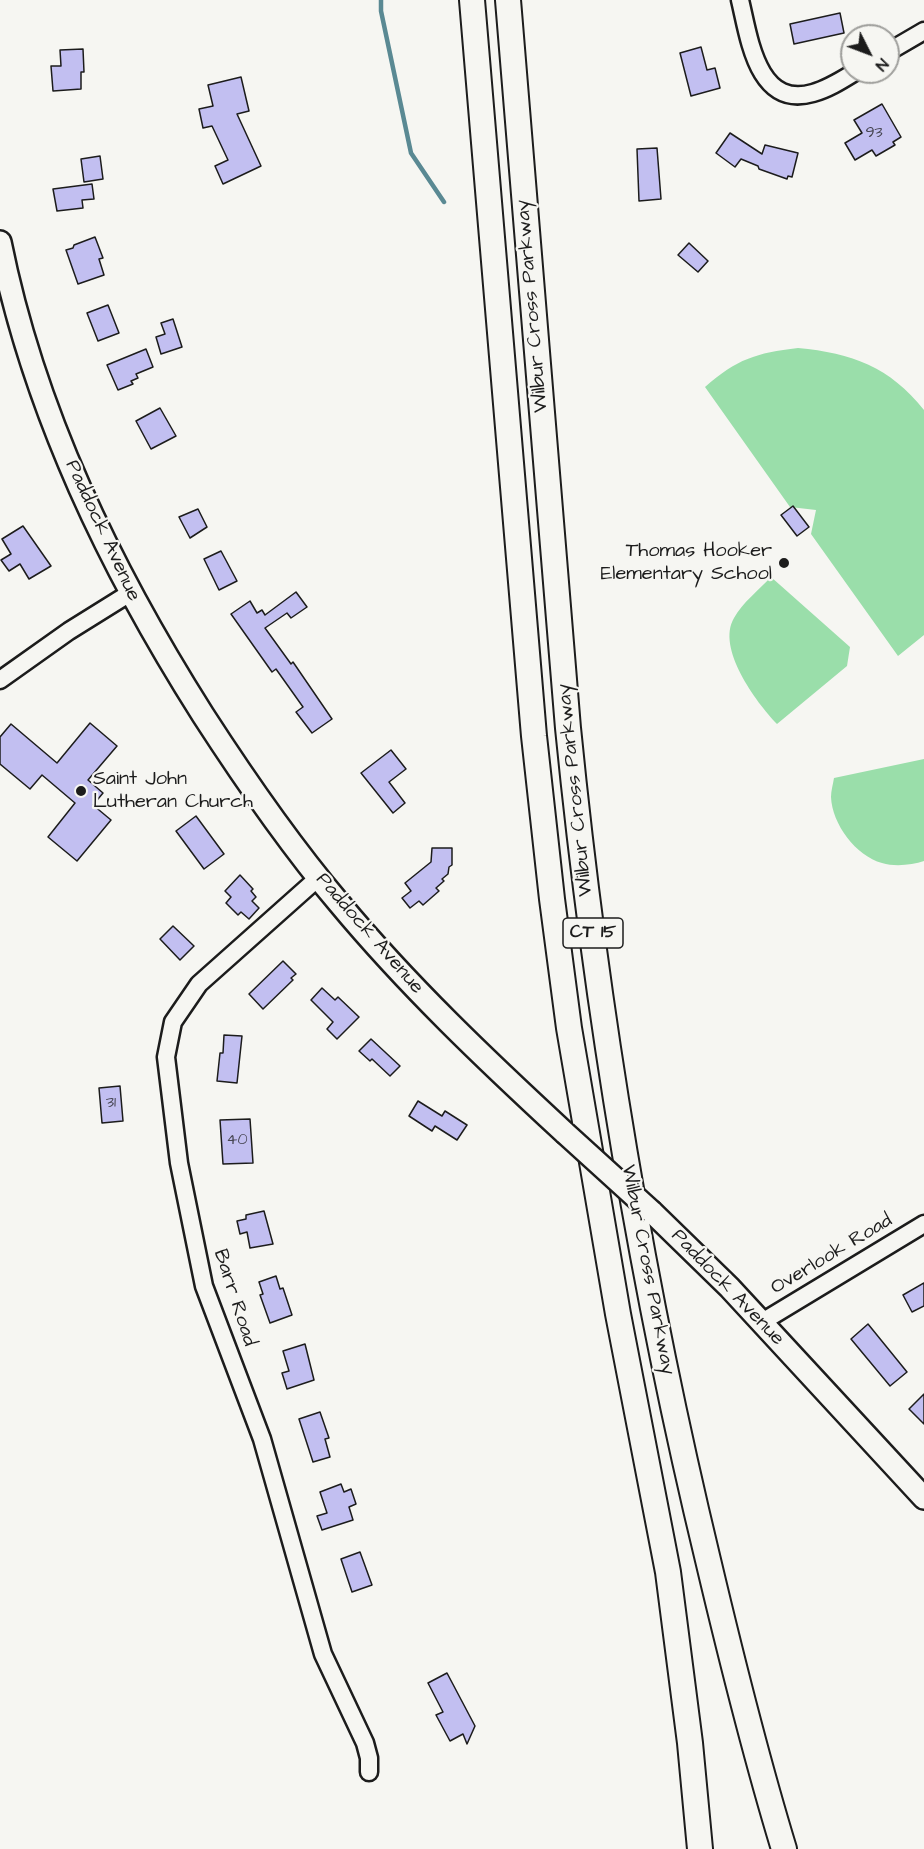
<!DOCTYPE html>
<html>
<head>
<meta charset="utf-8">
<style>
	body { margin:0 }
	#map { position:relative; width:924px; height:1849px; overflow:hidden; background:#f6f6f2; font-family:"Architects Daughter",sans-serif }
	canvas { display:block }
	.north { position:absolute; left:840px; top:24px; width:60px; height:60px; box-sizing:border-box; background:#f6f6f2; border:2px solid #9f9f9c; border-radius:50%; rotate:132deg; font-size:16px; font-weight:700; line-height:24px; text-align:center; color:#1c1c1c }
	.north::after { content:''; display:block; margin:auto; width:21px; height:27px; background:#1c1c1c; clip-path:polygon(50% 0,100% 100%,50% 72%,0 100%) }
</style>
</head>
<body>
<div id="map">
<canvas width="924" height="1849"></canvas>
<div class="north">N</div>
</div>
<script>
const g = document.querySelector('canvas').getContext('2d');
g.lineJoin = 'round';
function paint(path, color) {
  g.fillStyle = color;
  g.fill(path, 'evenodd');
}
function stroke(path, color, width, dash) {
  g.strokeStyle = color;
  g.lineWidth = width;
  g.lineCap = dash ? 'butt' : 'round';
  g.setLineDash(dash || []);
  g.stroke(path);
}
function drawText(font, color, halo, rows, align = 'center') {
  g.font = font + ' "Architects Daughter",sans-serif';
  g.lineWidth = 4.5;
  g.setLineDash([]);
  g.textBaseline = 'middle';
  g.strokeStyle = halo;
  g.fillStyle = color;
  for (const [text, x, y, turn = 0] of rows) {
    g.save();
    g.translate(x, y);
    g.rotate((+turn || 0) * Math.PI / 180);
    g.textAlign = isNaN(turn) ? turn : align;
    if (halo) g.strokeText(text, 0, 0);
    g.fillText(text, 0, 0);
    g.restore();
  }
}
paint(new Path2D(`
	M 798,348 C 852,353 890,367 924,410 L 924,635 L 898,656 L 811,534 L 816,510 L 790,507 L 705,387 C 737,359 756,353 798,348 Z
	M 771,577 L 850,647 L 847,666 L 777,724 C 756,702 716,648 734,618 C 742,603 760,589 771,577 Z
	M 924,759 L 924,861 C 912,865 895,867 882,863 C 856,856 832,824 831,797 C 831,791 833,784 834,778 Z`), '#9adeaa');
stroke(new Path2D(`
	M 381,0 L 381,11 L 411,153 L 444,202`), '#5a8993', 4.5);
const building = new Path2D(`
	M 840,13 L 844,33 L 794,44 L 790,24 Z
	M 701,47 L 707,70 L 715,68 L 720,88 L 691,96 L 680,53 Z
	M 83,49 L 84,72 L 81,72 L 81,89 L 53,91 L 51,66 L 61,66 L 60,50 Z
	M 241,77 L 249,111 L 237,114 L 261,166 L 223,184 L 215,166 L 228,160 L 212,126 L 203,128 L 199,109 L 213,106 L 208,85 Z
	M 882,104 L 901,137 L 893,142 L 895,145 L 876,156 L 872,150 L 855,160 L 845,143 L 862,133 L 854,120 Z
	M 730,133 L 762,154 L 765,145 L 798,153 L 792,177 L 788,176 L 787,179 L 759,169 L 758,166 L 741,159 L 735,167 L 716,153 Z
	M 657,148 L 661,199 L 639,201 L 637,149 Z
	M 100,156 L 103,179 L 84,182 L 81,159 Z
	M 92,184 L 94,199 L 82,200 L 83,208 L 57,211 L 53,189 Z
	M 95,237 L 103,258 L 99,259 L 104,275 L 78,284 L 66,250 L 73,248 L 74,245 Z
	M 689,243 L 708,261 L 698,272 L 678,255 Z
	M 108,305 L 119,333 L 98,341 L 87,313 Z
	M 173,319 L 182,347 L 161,354 L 156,337 L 165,334 L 161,323 Z
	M 146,349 L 153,367 L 136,374 L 138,378 L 131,381 L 133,384 L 118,390 L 107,365 Z
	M 160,408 L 176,436 L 151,449 L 136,421 Z
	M 793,506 L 809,527 L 797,536 L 781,515 Z
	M 198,509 L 207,527 L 190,538 L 179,517 Z
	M 23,526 L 51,566 L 29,579 L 20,564 L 9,571 L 1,560 L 11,554 L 2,539 Z
	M 221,551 L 237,581 L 219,590 L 204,559 Z
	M 296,592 L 307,607 L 291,618 L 287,613 L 265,628 L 291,664 L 293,662 L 332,719 L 312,733 L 296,712 L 303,707 L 276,669 L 272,672 L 231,614 L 250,601 L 257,613 L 262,610 L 265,615 Z
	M 90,723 L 117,746 L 88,780 L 103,793 L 93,805 L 111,820 L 77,861 L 48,837 L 75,803 L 42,775 L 30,789 L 0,764 L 0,737 L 11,724 L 57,763 Z
	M 391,750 L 406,769 L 389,782 L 405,803 L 393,813 L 361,773 Z
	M 196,816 L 224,854 L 204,869 L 176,831 Z
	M 432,848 L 452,848 L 452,865 L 449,867 L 448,874 L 442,879 L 444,881 L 436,888 L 439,891 L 423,905 L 419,901 L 410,908 L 402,898 L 411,891 L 405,883 L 431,862 Z
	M 240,875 L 253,889 L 251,891 L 256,897 L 252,901 L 259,908 L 249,919 L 241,912 L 238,915 L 226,903 L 231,897 L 225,891 Z
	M 173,926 L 194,946 L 180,960 L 160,939 Z
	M 283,961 L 296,974 L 291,978 L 293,980 L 263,1009 L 249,994 Z
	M 322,988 L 335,1000 L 338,997 L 359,1017 L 337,1039 L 327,1029 L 333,1022 L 311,1000 Z
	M 224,1035 L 242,1036 L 237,1083 L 217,1081 L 220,1053 L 223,1053 Z
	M 371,1039 L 400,1066 L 390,1076 L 372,1059 L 370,1061 L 359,1051 Z
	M 120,1086 L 123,1121 L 102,1123 L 99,1088 Z
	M 418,1101 L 442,1116 L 445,1111 L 467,1125 L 457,1140 L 435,1126 L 432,1131 L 409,1116 Z
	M 250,1119 L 253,1163 L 223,1164 L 220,1120 Z
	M 264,1211 L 273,1244 L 250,1248 L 247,1232 L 240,1234 L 237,1221 L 246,1219 L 246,1215 Z
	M 276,1276 L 280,1289 L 283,1288 L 292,1315 L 270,1323 L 260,1295 L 263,1294 L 259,1282 Z
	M 924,1283 L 924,1306 L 912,1312 L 903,1295 Z
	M 868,1324 L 907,1372 L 890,1386 L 851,1339 Z
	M 305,1344 L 314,1380 L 287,1389 L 282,1373 L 289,1371 L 283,1351 Z
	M 924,1394 L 924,1424 L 909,1409 Z
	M 320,1412 L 329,1438 L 325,1439 L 330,1457 L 313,1462 L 299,1419 Z
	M 341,1484 L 344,1492 L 351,1489 L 356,1504 L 349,1507 L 353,1520 L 322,1530 L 317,1516 L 327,1513 L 320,1492 Z
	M 360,1552 L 372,1585 L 352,1592 L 341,1559 Z
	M 447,1673 L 475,1726 L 467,1744 L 463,1734 L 450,1741 L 436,1715 L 443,1712 L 428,1683 Z`);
paint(building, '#c2bff1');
stroke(building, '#1c1c1c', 1.5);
const minor = new Path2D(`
	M 740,0 C 749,37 757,109 813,93 C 828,89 842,80 855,72
	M 888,52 L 924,31
	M 0,680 L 69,631 L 130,593
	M 318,878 L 199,984 L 173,1022 L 166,1057 L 179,1163 L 204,1286 L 262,1439 L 323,1654 L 365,1743 L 369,1758 L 369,1772
	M 762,1322 L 924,1224`);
const major = new Path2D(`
	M 0,242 C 34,412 111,570 203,715 C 245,780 289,844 339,903 C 408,986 486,1060 565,1133
	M 652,1212 L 730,1288 L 924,1498`);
const highway = new Path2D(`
	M 472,0 L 534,736 L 552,899 L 569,1028 L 618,1314 L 668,1572 L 690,1743 L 700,1849
	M 508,0 L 568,728 C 596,1008 642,1287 708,1560 C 731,1657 755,1754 784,1849`);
stroke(minor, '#1c1c1c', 21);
stroke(major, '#1c1c1c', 26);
stroke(highway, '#1c1c1c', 28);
stroke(minor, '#f6f6f2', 16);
stroke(major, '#f6f6f2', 21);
stroke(highway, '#f6f6f2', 24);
const majorBridge = new Path2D(`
	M 565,1133 L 652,1212`);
stroke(majorBridge, '#1c1c1c', 26, []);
stroke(majorBridge, '#f6f6f2', 21);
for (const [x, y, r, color] of [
	[784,563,6,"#1c1c1c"],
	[81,791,6,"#1c1c1c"]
]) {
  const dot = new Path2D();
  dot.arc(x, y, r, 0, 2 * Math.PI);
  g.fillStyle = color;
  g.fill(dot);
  stroke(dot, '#f6f6f2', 2);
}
drawText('16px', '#464551', null, [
	["93",874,134],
	["31",111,1104],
	["40",237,1141]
]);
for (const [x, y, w] of [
	[593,933,60]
]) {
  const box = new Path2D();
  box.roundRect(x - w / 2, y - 15, w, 30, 4.5);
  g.fillStyle = '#f6f6f2';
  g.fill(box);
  stroke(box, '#1c1c1c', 1.5);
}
drawText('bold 18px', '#1c1c1c', null, [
	["CT 15",593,933]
]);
drawText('20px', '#1c1c1c', '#f6f6f2', [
	["Wilbur Cross Parkway",533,306,-95],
	["Paddock Avenue",102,531,65],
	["Wilbur Cross Parkway",576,790,-96],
	["Paddock Avenue",369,934,49],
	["Overlook Road",832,1255,-31],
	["Wilbur Cross Parkway",647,1270,79],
	["Paddock Avenue",727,1288,46],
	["Barr Road",234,1298,72]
]);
drawText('20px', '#1c1c1c', '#f6f6f2', [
	["Thomas Hooker",772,552],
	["Elementary School",772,575],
	["Saint John",93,780,"left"],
	["Lutheran Church",93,803,"left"]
], 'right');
</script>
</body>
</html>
